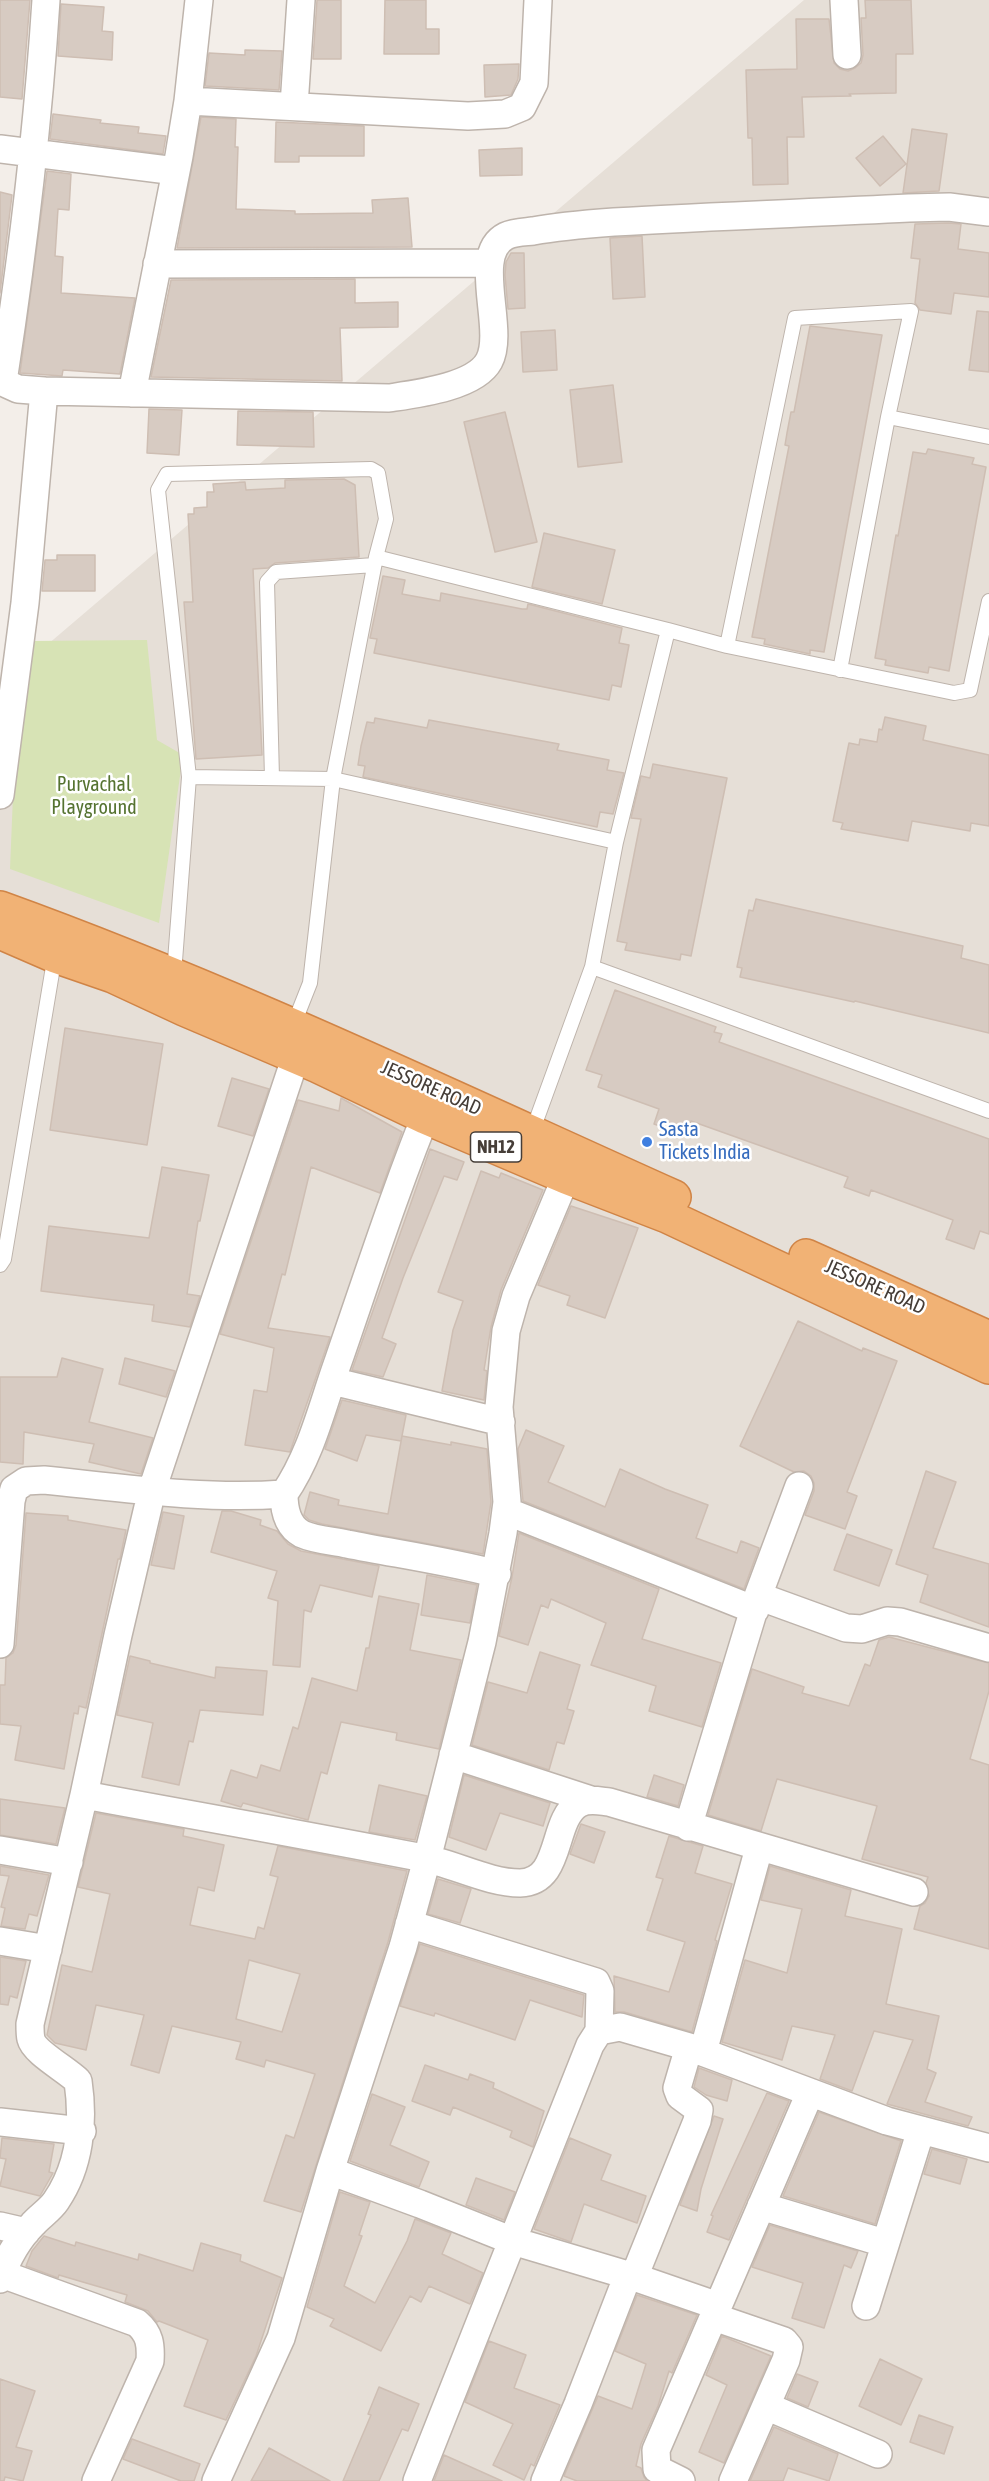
<!DOCTYPE html>
<html>
<head>
<meta charset="utf-8">
<style>
	body { margin:0 }
	canvas { display:block; background:#f3eee9 }
</style>
</head>
<body>
<canvas width="989" height="2481"></canvas>
<script>
const g = document.querySelector('canvas').getContext('2d');
g.lineJoin = 'round';
function paint(path, color) {
  g.fillStyle = color;
  g.fill(path, 'evenodd');
}
function stroke(path, color, width, dash) {
  g.strokeStyle = color;
  g.lineWidth = width;
  g.lineCap = dash ? 'butt' : 'round';
  g.setLineDash(dash || []);
  g.stroke(path);
}
function drawText(font, color, halo, rows, align = 'center') {
  g.font = font + ' "Asap Condensed",sans-serif';
  g.lineWidth = 5;
  g.setLineDash([]);
  g.textBaseline = 'middle';
  g.strokeStyle = halo;
  g.fillStyle = color;
  for (const [text, x, y, turn = 0] of rows) {
    g.save();
    g.translate(x, y);
    g.rotate((+turn || 0) * Math.PI / 180);
    g.textAlign = isNaN(turn) ? turn : align;
    if (halo) g.strokeText(text, 0, 0);
    g.fillText(text, 0, 0);
    g.restore();
  }
}
paint(new Path2D(`
	M 804,0 L 989,0 L 989,2481 L 0,2481 L 0,685 Z`), '#e6dfd7');
paint(new Path2D(`
	M 147,640 L 157,740 L 183,755 L 159,923 L 10,869 L 15,746 L 29,641 Z`), '#d7e3b5');
const building = new Path2D(`
	M 0,0 L 30,0 L 22,99 L 0,97 Z
	M 317,0 L 341,0 L 341,59 L 313,59 Z
	M 385,0 L 426,0 L 426,29 L 439,29 L 439,54 L 384,54 Z
	M 865,0 L 911,0 L 913,54 L 896,54 L 896,93 L 849,94 L 851,96 L 802,97 L 804,137 L 787,137 L 788,184 L 753,185 L 752,138 L 748,138 L 746,70 L 797,69 L 796,19 L 829,19 L 834,63 L 840,69 L 848,71 L 855,68 L 861,63 L 863,55 L 861,18 L 866,18 Z
	M 61,4 L 104,7 L 102,31 L 113,32 L 112,60 L 58,56 Z
	M 245,50 L 282,51 L 279,90 L 205,86 L 209,53 L 245,55 Z
	M 519,64 L 518,79 L 511,95 L 485,97 L 484,65 Z
	M 53,114 L 101,120 L 100,123 L 139,127 L 138,133 L 166,136 L 163,154 L 50,139 Z
	M 201,117 L 236,119 L 235,147 L 238,147 L 236,209 L 295,211 L 295,214 L 373,213 L 372,200 L 408,198 L 412,247 L 177,248 Z
	M 276,122 L 364,126 L 364,156 L 299,156 L 299,162 L 275,162 Z
	M 912,129 L 947,134 L 939,191 L 903,193 Z
	M 883,136 L 906,164 L 880,186 L 856,158 Z
	M 522,148 L 522,175 L 480,176 L 479,150 Z
	M 47,171 L 71,174 L 69,210 L 58,209 L 55,256 L 63,257 L 61,293 L 135,298 L 120,374 L 63,370 L 62,376 L 20,373 Z
	M 0,192 L 12,195 L 0,293 Z
	M 948,223 L 961,224 L 958,249 L 989,253 L 989,297 L 954,293 L 951,314 L 920,310 L 915,303 L 920,259 L 911,258 L 915,224 Z
	M 642,236 L 645,297 L 613,299 L 610,238 Z
	M 511,253 L 524,253 L 525,308 L 508,309 L 505,275 L 506,262 Z
	M 355,279 L 355,303 L 398,302 L 398,327 L 340,328 L 342,381 L 151,377 L 171,280 Z
	M 977,311 L 989,312 L 989,372 L 969,370 Z
	M 810,326 L 882,335 L 824,652 L 810,650 L 810,654 L 764,644 L 765,639 L 752,637 L 789,446 L 785,445 L 787,433 L 791,412 L 794,412 Z
	M 555,330 L 557,370 L 523,372 L 521,332 Z
	M 613,385 L 622,462 L 578,467 L 570,390 Z
	M 149,409 L 182,410 L 179,455 L 147,453 Z
	M 238,411 L 313,412 L 314,447 L 237,445 Z
	M 505,412 L 537,542 L 495,552 L 464,422 Z
	M 928,449 L 974,458 L 972,464 L 986,467 L 949,671 L 929,667 L 928,673 L 885,665 L 886,660 L 875,658 L 896,535 L 898,536 L 913,452 L 926,454 Z
	M 344,479 L 355,485 L 359,557 L 275,563 L 268,568 L 253,569 L 262,755 L 196,759 L 184,602 L 193,602 L 188,514 L 194,514 L 194,508 L 207,507 L 207,492 L 214,492 L 213,484 L 245,482 L 246,490 L 285,488 L 285,480 Z
	M 544,533 L 615,550 L 602,604 L 532,587 Z
	M 57,555 L 95,555 L 95,591 L 42,591 L 45,560 L 57,560 Z
	M 383,576 L 405,580 L 402,594 L 440,601 L 441,593 L 522,609 L 527,609 L 528,604 L 622,628 L 619,643 L 629,645 L 621,687 L 612,685 L 609,700 L 374,653 L 377,639 L 370,638 Z
	M 885,717 L 926,726 L 923,740 L 989,755 L 989,826 L 971,823 L 970,831 L 912,821 L 908,841 L 841,829 L 843,823 L 833,821 L 849,743 L 859,745 L 860,739 L 877,742 L 879,729 L 882,730 Z
	M 375,718 L 427,728 L 429,720 L 559,744 L 557,750 L 609,760 L 607,770 L 624,773 L 613,814 L 600,812 L 597,827 L 363,777 L 365,766 L 358,765 L 361,746 L 367,722 L 374,723 Z
	M 653,764 L 727,778 L 691,956 L 681,954 L 680,960 L 625,950 L 627,943 L 617,941 L 641,819 L 631,818 L 641,776 L 650,778 Z
	M 756,899 L 963,946 L 961,958 L 989,965 L 989,1033 L 855,1001 L 854,1002 L 740,977 L 742,968 L 737,967 L 749,910 L 753,911 Z
	M 615,990 L 716,1027 L 714,1032 L 722,1034 L 719,1042 L 989,1139 L 989,1234 L 980,1231 L 974,1249 L 946,1239 L 953,1220 L 871,1190 L 869,1196 L 844,1187 L 848,1177 L 691,1121 L 686,1135 L 654,1124 L 659,1109 L 598,1087 L 602,1075 L 586,1070 Z
	M 65,1028 L 163,1044 L 147,1145 L 50,1130 Z
	M 232,1078 L 269,1089 L 253,1136 L 218,1126 Z
	M 341,1098 L 402,1132 L 380,1193 L 311,1167 L 285,1275 L 282,1274 L 268,1328 L 330,1337 L 290,1452 L 245,1445 L 254,1390 L 267,1392 L 274,1348 L 220,1334 L 298,1100 L 339,1111 Z
	M 430,1149 L 464,1162 L 457,1180 L 444,1176 L 403,1278 L 382,1338 L 396,1344 L 383,1377 L 352,1370 Z
	M 162,1167 L 209,1175 L 200,1221 L 198,1221 L 187,1294 L 200,1296 L 190,1327 L 152,1321 L 154,1305 L 41,1291 L 49,1226 L 149,1238 Z
	M 481,1171 L 499,1178 L 501,1173 L 543,1190 L 501,1290 L 491,1327 L 484,1370 L 487,1371 L 484,1400 L 442,1391 L 453,1330 L 463,1301 L 438,1292 Z
	M 571,1206 L 638,1228 L 605,1318 L 567,1305 L 570,1296 L 538,1285 Z
	M 798,1321 L 862,1351 L 863,1348 L 897,1361 L 847,1492 L 857,1496 L 845,1529 L 805,1515 L 814,1491 L 814,1483 L 811,1476 L 804,1471 L 794,1472 L 740,1446 Z
	M 62,1358 L 103,1369 L 89,1422 L 153,1438 L 141,1474 L 89,1462 L 94,1444 L 24,1432 L 23,1464 L 0,1462 L 0,1377 L 57,1377 Z
	M 125,1358 L 175,1371 L 166,1397 L 119,1384 Z
	M 342,1400 L 406,1415 L 401,1441 L 366,1435 L 357,1461 L 325,1449 Z
	M 526,1430 L 564,1446 L 548,1482 L 605,1507 L 620,1469 L 665,1489 L 708,1505 L 696,1538 L 737,1553 L 741,1541 L 759,1548 L 744,1589 L 523,1501 L 518,1449 Z
	M 402,1436 L 451,1445 L 451,1442 L 487,1449 L 491,1502 L 483,1554 L 322,1524 L 309,1520 L 304,1515 L 310,1492 L 339,1500 L 338,1505 L 388,1514 Z
	M 926,1471 L 956,1482 L 933,1548 L 989,1564 L 989,1627 L 920,1602 L 928,1575 L 896,1564 Z
	M 222,1511 L 231,1511 L 261,1520 L 260,1525 L 277,1531 L 288,1544 L 301,1551 L 379,1566 L 372,1597 L 320,1585 L 311,1612 L 304,1610 L 300,1667 L 273,1665 L 278,1601 L 268,1598 L 277,1571 L 211,1552 Z
	M 163,1512 L 184,1516 L 174,1569 L 151,1565 Z
	M 26,1513 L 68,1516 L 68,1520 L 126,1530 L 120,1559 L 118,1559 L 86,1708 L 79,1706 L 78,1714 L 74,1713 L 64,1769 L 15,1760 L 21,1726 L 0,1724 L 0,1685 L 5,1685 L 6,1658 L 13,1653 L 16,1645 Z
	M 519,1533 L 659,1589 L 642,1639 L 721,1663 L 702,1727 L 649,1711 L 656,1686 L 591,1665 L 606,1623 L 551,1599 L 548,1608 L 541,1605 L 528,1645 L 499,1636 L 512,1577 Z
	M 847,1534 L 892,1550 L 879,1586 L 834,1570 Z
	M 427,1575 L 477,1585 L 470,1623 L 421,1615 Z
	M 379,1596 L 419,1604 L 410,1650 L 461,1660 L 439,1749 L 396,1740 L 397,1733 L 341,1722 L 327,1774 L 321,1772 L 308,1820 L 243,1803 L 241,1807 L 221,1801 L 231,1770 L 257,1778 L 261,1765 L 280,1771 L 293,1727 L 298,1729 L 312,1678 L 357,1691 L 366,1648 L 369,1648 Z
	M 889,1637 L 989,1663 L 989,1691 L 970,1759 L 989,1765 L 989,1949 L 914,1929 L 920,1906 L 925,1903 L 929,1896 L 926,1883 L 928,1877 L 862,1859 L 877,1806 L 777,1779 L 761,1831 L 708,1815 L 752,1669 L 804,1687 L 802,1693 L 849,1706 L 865,1664 L 870,1666 L 879,1640 Z
	M 540,1652 L 580,1665 L 567,1709 L 574,1711 L 564,1744 L 557,1742 L 549,1770 L 472,1745 L 488,1682 L 527,1693 Z
	M 130,1656 L 150,1661 L 150,1663 L 215,1678 L 216,1667 L 267,1671 L 263,1715 L 200,1710 L 193,1742 L 189,1741 L 179,1785 L 142,1777 L 153,1723 L 117,1715 Z
	M 464,1775 L 550,1803 L 543,1826 L 500,1813 L 486,1850 L 449,1837 Z
	M 654,1775 L 684,1785 L 678,1806 L 647,1797 Z
	M 379,1785 L 427,1796 L 415,1840 L 369,1832 Z
	M 0,1799 L 65,1808 L 56,1844 L 0,1835 Z
	M 96,1813 L 184,1829 L 183,1836 L 224,1845 L 214,1891 L 198,1887 L 190,1925 L 255,1939 L 258,1927 L 264,1929 L 278,1877 L 270,1875 L 278,1846 L 407,1871 L 388,1942 L 301,2212 L 264,2201 L 286,2135 L 294,2138 L 315,2074 L 266,2060 L 264,2067 L 236,2059 L 241,2042 L 172,2026 L 159,2073 L 131,2065 L 144,2015 L 96,2005 L 86,2050 L 55,2043 L 47,2035 L 62,1965 L 92,1972 L 110,1894 L 78,1887 ZM 249,1960 L 300,1974 L 282,2032 L 236,2019 Z
	M 581,1824 L 605,1832 L 594,1863 L 570,1854 Z
	M 669,1836 L 703,1846 L 695,1873 L 732,1884 L 715,1940 L 717,1941 L 692,2032 L 624,2012 L 615,2012 L 614,1976 L 669,1992 L 685,1942 L 647,1930 L 663,1879 L 656,1877 Z
	M 0,1866 L 49,1875 L 37,1916 L 29,1914 L 25,1929 L 1,1926 L 5,1908 L 1,1907 L 9,1876 L 0,1875 Z
	M 770,1866 L 851,1890 L 845,1916 L 902,1929 L 886,2004 L 939,2016 L 927,2069 L 936,2073 L 925,2102 L 972,2117 L 968,2126 L 887,2104 L 913,2040 L 874,2031 L 852,2091 L 820,2079 L 835,2035 L 792,2026 L 782,2060 L 722,2042 L 745,1960 L 787,1973 L 802,1909 L 761,1900 Z
	M 438,1879 L 471,1889 L 460,1923 L 428,1914 Z
	M 420,1944 L 584,1995 L 582,2017 L 530,2000 L 515,2040 L 435,2013 L 434,2016 L 400,2006 Z
	M 0,1957 L 26,1961 L 17,1998 L 10,1996 L 8,2005 L 0,2004 Z
	M 425,2065 L 468,2080 L 470,2074 L 494,2083 L 493,2088 L 544,2111 L 533,2147 L 510,2137 L 512,2131 L 453,2107 L 450,2115 L 412,2101 Z
	M 699,2068 L 732,2080 L 727,2101 L 706,2095 L 694,2087 Z
	M 767,2093 L 789,2101 L 729,2240 L 707,2232 L 713,2216 L 711,2215 Z
	M 372,2094 L 405,2107 L 390,2145 L 429,2162 L 419,2187 L 350,2161 Z
	M 819,2112 L 901,2141 L 875,2224 L 783,2196 Z
	M 714,2116 L 723,2119 L 701,2189 L 697,2211 L 680,2205 Z
	M 2,2138 L 54,2144 L 49,2172 L 53,2173 L 40,2196 L 0,2186 L 6,2159 L 0,2158 Z
	M 570,2138 L 611,2155 L 601,2180 L 646,2196 L 637,2223 L 584,2204 L 571,2242 L 534,2229 Z
	M 932,2149 L 967,2159 L 960,2184 L 924,2174 Z
	M 476,2178 L 515,2192 L 504,2220 L 466,2205 Z
	M 340,2192 L 370,2202 L 359,2235 L 362,2236 L 344,2286 L 375,2303 L 407,2241 L 415,2219 L 451,2233 L 442,2254 L 483,2273 L 470,2304 L 429,2286 L 421,2302 L 410,2296 L 381,2351 L 330,2326 L 334,2319 L 307,2307 Z
	M 770,2225 L 858,2251 L 851,2268 L 844,2265 L 824,2328 L 792,2318 L 803,2283 L 752,2267 Z
	M 44,2236 L 75,2246 L 76,2242 L 138,2260 L 139,2254 L 193,2271 L 201,2243 L 241,2255 L 240,2261 L 282,2278 L 256,2356 L 226,2420 L 184,2406 L 208,2340 L 159,2321 L 157,2322 L 148,2311 L 125,2302 L 127,2295 L 59,2275 L 58,2278 L 26,2266 L 32,2251 Z
	M 637,2295 L 697,2315 L 672,2373 L 669,2371 L 658,2406 L 641,2444 L 636,2466 L 641,2468 L 644,2477 L 647,2481 L 577,2481 L 564,2476 L 598,2396 L 632,2409 L 646,2364 L 615,2351 Z
	M 722,2336 L 771,2356 L 724,2463 L 699,2452 L 727,2385 L 706,2375 Z
	M 489,2341 L 526,2355 L 514,2388 L 560,2405 L 534,2466 L 531,2464 L 524,2480 L 493,2465 L 513,2424 L 465,2402 Z
	M 880,2359 L 922,2379 L 901,2425 L 859,2406 Z
	M 797,2374 L 818,2382 L 808,2407 L 787,2398 Z
	M 0,2379 L 35,2391 L 16,2447 L 32,2451 L 23,2481 L 5,2477 L 4,2481 L 0,2481 Z
	M 379,2387 L 419,2404 L 408,2431 L 402,2429 L 379,2481 L 343,2481 L 371,2415 L 368,2414 Z
	M 919,2415 L 953,2427 L 944,2454 L 910,2442 Z
	M 774,2427 L 838,2454 L 829,2481 L 788,2468 L 783,2481 L 750,2481 Z
	M 132,2439 L 200,2464 L 194,2481 L 181,2481 L 123,2459 Z
	M 269,2448 L 330,2481 L 251,2481 Z
	M 444,2455 L 502,2481 L 434,2481 Z`);
paint(building, '#d7cbc2');
stroke(building, '#cebeb3', 1.5);
const lane = new Path2D(`
	M 888,417 L 989,437
	M 376,557 L 668,630
	M 727,646 L 795,318 L 911,311 L 888,417 L 840,670
	M 272,778 L 267,582 L 276,572 L 374,565
	M 592,967 L 989,1111
	M 174,974 L 189,777 L 158,490 L 167,474 L 371,469 L 378,473 L 386,519 L 376,557 L 333,779 L 189,777
	M 293,1026 L 310,983 L 333,779 L 616,842
	M 532,1132 L 592,967 L 616,842 L 668,630 L 727,646 L 954,693 L 970,690 L 989,601
	M 0,1265 L 4,1259 L 55,955`);
const street = new Path2D(`
	M 46,0 C 38,126 23,251 4,375 L 7,384 L 18,389 L 44,391 L 389,398 C 416,394 475,387 489,361 C 506,329 470,254 506,236 C 514,232 525,232 533,231 C 560,226 587,224 614,222 C 713,216 811,213 909,208 L 949,207 L 989,212
	M 844,0 L 847,55
	M 188,101 L 468,116 L 505,114 L 522,107 L 534,83 L 538,0
	M 294,106 L 301,0
	M 0,149 L 176,171
	M 157,264 L 489,263
	M 132,393 L 179,156 L 188,101 L 199,0
	M 0,795 L 25,603 L 44,391
	M 296,1056 L 152,1490 L 118,1635 L 84,1795 C 197,1816 311,1836 423,1858 C 454,1864 489,1883 520,1883 C 563,1882 551,1821 578,1804 C 588,1798 599,1801 609,1802 L 914,1892
	M 332,1381 L 501,1422
	M 284,1494 C 284,1510 287,1526 302,1534 C 315,1540 334,1541 347,1544 C 397,1554 448,1561 497,1574
	M 506,1511 L 755,1610
	M 758,1596 L 846,1628 L 862,1629 L 887,1621 L 900,1622 L 989,1648
	M 0,1644 L 11,1501 L 14,1489 L 26,1481 L 44,1480 C 123,1488 204,1500 284,1494 C 312,1453 322,1406 339,1359 C 369,1272 397,1185 432,1100
	M 453,1755 L 591,1800
	M 688,1827 L 758,1596 L 799,1486
	M 0,1850 L 69,1862
	M 409,1924 L 596,1982 L 600,1991 L 599,2031
	M 0,1941 L 48,1949
	M 703,2052 L 759,1848
	M 0,2122 L 82,2131
	M 330,2171 L 420,2204 L 513,2241 L 634,2277 L 718,2306
	M 761,2206 L 884,2243
	M 0,2226 L 26,2232
	M 2,2274 L 137,2323 C 150,2334 151,2345 150,2361 L 96,2481
	M 634,2277 L 697,2121 L 699,2110 L 680,2096 L 677,2088 L 689,2047
	M 0,2279 C 7,2259 18,2239 33,2224 C 40,2216 50,2210 56,2201 C 80,2166 84,2122 78,2081 C 67,2070 34,2052 31,2039 C 30,2035 30,2029 30,2024 L 84,1795
	M 866,2306 L 921,2130
	M 714,2317 L 784,2341 L 789,2347 L 786,2360 L 733,2481
	M 766,2406 L 878,2454
	M 216,2481 L 281,2338 L 330,2171 L 403,1947 L 427,1859 L 482,1642 L 503,1533 L 507,1502 L 499,1407 L 506,1331 L 516,1296 L 574,1158
	M 417,2481 L 590,2045 L 599,2031 L 620,2027 L 689,2047 L 887,2121 L 989,2148
	M 545,2481 L 578,2404 L 628,2275
	M 681,2481 L 657,2469 L 656,2450 L 810,2093`);
const highway = new Path2D(`
	M 0,908 C 230,991 451,1097 674,1197
	M 0,932 L 55,956 L 113,976 L 184,1009 L 318,1066 L 425,1117 L 566,1177 L 667,1216 L 989,1367
	M 806,1256 L 989,1338`);
stroke(lane, '#beb4ac', 16);
stroke(street, '#beb4ac', 30);
stroke(highway, '#d08446', 36);
stroke(lane, '#fff', 14);
stroke(street, '#fff', 27);
stroke(highway, '#f1b275', 33);
for (const [x, y, r, color] of [
	[647,1142,6,"#3f7fe0"]
]) {
  const dot = new Path2D();
  dot.arc(x, y, r, 0, 2 * Math.PI);
  g.fillStyle = color;
  g.fill(dot);
  stroke(dot, '#fff', 2);
}
for (const [x, y, w] of [
	[496,1147,51]
]) {
  const box = new Path2D();
  box.roundRect(x - w / 2, y - 15, w, 30, 4.5);
  g.fillStyle = '#fff';
  g.fill(box);
  stroke(box, '#463e38', 1.5);
}
drawText('bold 18px', '#463e38', null, [
	["NH12",496,1147]
]);
drawText('20px', '#557330', '#fff', [
	["Purvachal",94,785],
	["Playground",94,808]
]);
drawText('20px', '#463e38', '#fff', [
	["JESSORE ROAD",431,1088,24],
	["JESSORE ROAD",875,1287,24]
]);
drawText('20px', '#366cbe', '#fff', [
	["Sasta",659,1130],
	["Tickets India",659,1153]
], 'left');
</script>
</body>
</html>
